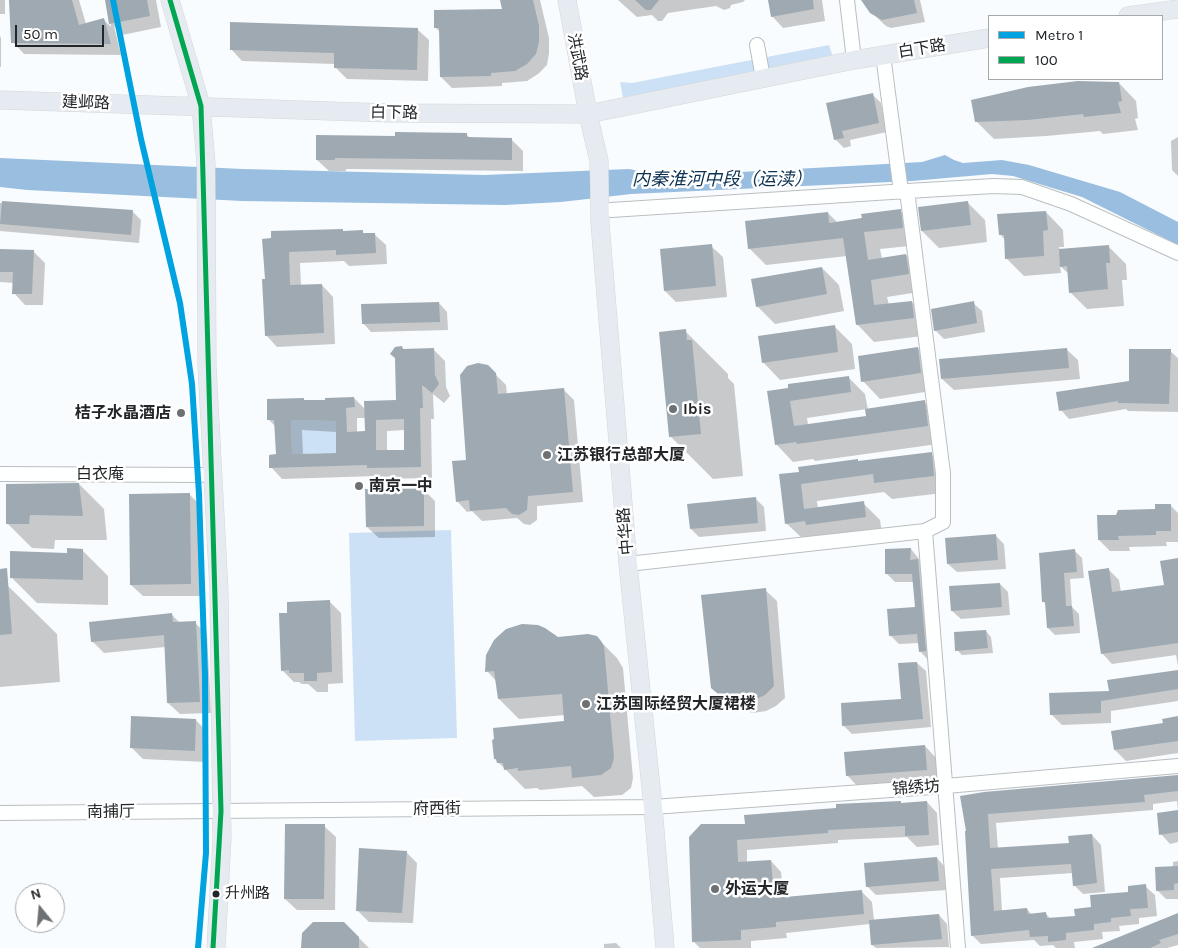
<!DOCTYPE html>
<html>
<head>
<meta charset="utf-8">
<style>
	body { margin:0 }
	#map { position:relative; width:1178px; height:948px; overflow:hidden; background:#f9fcfe; font-family:Karla,sans-serif }
	canvas { display:block }
	.legend { position:absolute; left:988px; top:15px; width:175px; height:65px; box-sizing:border-box; background:#fff; border:1px solid #a7a8a9; margin:0; padding:6px 9px; list-style:none; font-size:15px; color:#232629 }
	.legend li { display:flex; align-items:center; gap:10px; height:25px }
	.legend b { width:25px; border:1px solid #a7a8a9 }
	.north { position:absolute; left:15px; top:883px; width:50px; height:50px; box-sizing:border-box; background:#fff; border:1px solid #a7a8a9; border-radius:50%; rotate:343deg; font-size:14px; font-weight:700; line-height:20px; text-align:center; color:#232629 }
	.north::after { content:''; display:block; margin:auto; width:18px; height:22px; background:#6e7174; clip-path:polygon(50% 0,100% 100%,50% 72%,0 100%) }
	.scale { position:absolute; left:15px; top:25px; width:89px; height:22px; box-sizing:border-box; border:2px solid #232629; border-top:0; padding-left:6px; font-size:15px; line-height:18px; white-space:nowrap; color:#232629; -webkit-text-stroke:4px #fff; paint-order:stroke }
</style>
</head>
<body>
<div id="map">
<canvas width="1178" height="948"></canvas>
<ul class="legend">
<li><b style="height:6px;background:#00a2df"></b>Metro 1</li>
<li><b style="height:6px;background:#00a651"></b>100</li>
</ul>
<div class="north">N</div>
<div class="scale">50 m</div>
</div>
<script>
const g = document.querySelector('canvas').getContext('2d');
g.lineJoin = 'round';
function paint(path, color) {
  g.fillStyle = color;
  g.fill(path, 'evenodd');
}
function stroke(path, color, width, dash) {
  g.strokeStyle = color;
  g.lineWidth = width;
  g.lineCap = dash ? 'butt' : 'round';
  g.setLineDash(dash || []);
  g.stroke(path);
}
function drawText(font, color, halo, rows, align = 'center') {
  g.font = font + ' Karla,"Noto Sans SC",sans-serif';
  g.lineWidth = 5;
  g.setLineDash([]);
  g.textBaseline = 'middle';
  g.strokeStyle = halo;
  g.fillStyle = color;
  for (const [text, x, y, turn = 0] of rows) {
    g.save();
    g.translate(x, y);
    g.rotate((+turn || 0) * Math.PI / 180);
    g.textAlign = isNaN(turn) ? turn : align;
    if (halo) g.strokeText(text, 0, 0);
    g.fillText(text, 0, 0);
    g.restore();
  }
}
paint(new Path2D(`
	M 829,45 L 833,57 L 623,98 L 620,82 L 632,83 Z
	M 291,420 L 336,421 L 336,453 L 292,454 Z
	M 451,530 L 457,738 L 355,741 L 349,533 Z`), '#cce1f5');
paint(new Path2D(`
	M 945,155 L 954,160 L 963,163 L 1002,160 L 1029,165 L 1120,192 L 1178,222 L 1178,245 L 1082,197 L 1013,176 L 992,174 L 912,181 L 631,194 L 561,202 L 505,205 L 242,201 L 27,190 L 0,187 L 0,158 L 243,169 L 484,175 L 629,169 L 644,172 L 722,173 L 922,162 Z`), '#9abedf');
paint(new Path2D(`
	M 0,0 L 5,0 L 5,14 L 0,14 Z
	M 10,0 L 79,0 L 86,24 L 103,19 L 111,27 L 106,0 L 156,0 L 161,27 L 122,35 L 114,26 L 121,55 L 24,54 L 13,42 Z
	M 501,0 L 540,0 L 549,38 L 549,53 L 547,65 L 538,74 L 527,81 L 502,83 L 502,86 L 452,88 L 441,77 L 440,32 L 436,28 L 503,10 Z
	M 618,0 L 745,0 L 743,2 L 731,5 L 730,8 L 724,10 L 716,6 L 668,13 L 662,21 L 658,21 L 652,15 L 637,17 Z
	M 769,0 L 822,0 L 825,21 L 783,28 L 772,16 Z
	M 864,0 L 920,0 L 925,22 L 891,28 L 886,26 L 871,12 Z
	M 417,29 L 429,40 L 428,81 L 347,79 L 335,67 L 335,64 L 242,61 L 231,49 Z
	M 0,36 L 1,38 L 1,67 L 0,67 Z
	M 1119,83 L 1136,101 L 1138,118 L 1135,119 L 1138,130 L 1103,134 L 1100,131 L 1046,136 L 994,139 L 976,121 Z
	M 873,95 L 881,103 L 887,132 L 850,140 L 851,146 L 844,148 L 835,139 Z
	M 466,134 L 470,138 L 511,139 L 523,151 L 523,171 L 346,169 L 346,171 L 329,171 L 317,160 L 396,138 Z
	M 1178,137 L 1178,176 L 1172,170 L 1171,141 Z
	M 967,202 L 985,220 L 987,242 L 939,248 L 922,231 Z
	M 0,203 L 133,212 L 141,220 L 139,243 L 0,231 L 0,234 Z
	M 900,211 L 917,228 L 919,245 L 880,249 L 882,259 L 906,255 L 923,272 L 925,291 L 887,297 L 889,305 L 912,302 L 929,319 L 931,335 L 874,342 L 857,324 L 847,256 L 766,265 L 749,248 L 828,213 L 838,223 Z
	M 1046,212 L 1063,230 L 1064,247 L 1059,247 L 1060,251 L 1109,247 L 1126,264 L 1127,280 L 1122,280 L 1124,306 L 1087,309 L 1070,292 L 1069,274 L 1060,266 L 1061,273 L 1024,276 L 1006,258 L 1005,240 L 1000,234 Z
	M 344,232 L 362,232 L 365,234 L 374,234 L 386,245 L 387,264 L 349,266 L 344,261 L 300,263 L 301,286 L 322,285 L 333,297 L 335,344 L 277,347 L 266,335 L 266,280 L 263,240 Z
	M 711,246 L 723,257 L 727,297 L 676,302 L 665,291 Z
	M 0,250 L 33,251 L 45,263 L 43,305 L 25,305 L 14,293 L 14,283 L 0,282 Z
	M 822,268 L 839,285 L 844,311 L 775,324 L 757,306 Z
	M 439,303 L 447,312 L 448,330 L 371,332 L 363,323 Z
	M 973,303 L 982,311 L 985,332 L 944,339 L 935,330 Z
	M 834,326 L 852,344 L 855,369 L 780,380 L 763,362 Z
	M 685,331 L 728,374 L 728,378 L 734,384 L 743,476 L 713,479 L 670,436 Z
	M 401,347 L 404,350 L 434,350 L 445,361 L 446,387 L 450,396 L 444,403 L 433,394 L 434,419 L 431,419 L 432,478 L 379,479 L 377,476 L 282,479 L 271,467 L 277,456 L 276,427 L 269,420 L 306,402 L 354,398 L 366,410 L 397,401 ZM 357,418 L 366,418 L 366,432 L 357,432 ZM 302,430 L 337,432 L 338,454 L 303,455 ZM 405,430 L 406,451 L 387,451 L 387,431 Z
	M 918,348 L 935,366 L 938,390 L 880,399 L 863,381 Z
	M 1066,349 L 1078,360 L 1080,379 L 954,390 L 942,379 Z
	M 1170,351 L 1178,358 L 1178,412 L 1128,411 L 1126,409 L 1069,419 L 1061,410 L 1130,382 Z
	M 487,366 L 506,385 L 507,395 L 564,390 L 574,400 L 583,502 L 537,506 L 537,520 L 530,525 L 524,524 L 517,518 L 482,521 L 472,511 L 467,512 L 457,501 Z
	M 848,377 L 865,394 L 868,410 L 924,402 L 942,419 L 945,443 L 815,461 L 813,459 L 793,462 L 776,444 L 769,392 ZM 867,409 L 868,417 L 808,425 L 807,418 Z
	M 931,454 L 948,471 L 951,492 L 892,499 L 884,492 L 817,501 L 818,509 L 863,503 L 880,520 L 882,534 L 804,540 L 786,523 L 801,473 L 858,461 L 859,462 Z
	M 79,484 L 104,509 L 107,540 L 55,540 L 54,549 L 32,548 L 7,523 Z
	M 423,489 L 435,501 L 435,537 L 379,538 L 367,527 Z
	M 189,494 L 201,506 L 202,596 L 143,596 L 131,585 Z
	M 755,498 L 764,507 L 766,531 L 699,537 L 691,529 Z
	M 1170,505 L 1178,513 L 1178,542 L 1166,542 L 1167,546 L 1129,547 L 1130,551 L 1110,551 L 1099,540 Z
	M 995,535 L 1004,544 L 1006,569 L 957,572 L 948,564 Z
	M 911,549 L 927,569 L 928,660 L 920,651 L 919,643 L 899,644 L 890,635 L 916,608 L 914,582 L 895,582 L 887,574 Z
	M 83,551 L 108,576 L 108,605 L 37,603 L 12,578 L 68,554 Z
	M 1075,551 L 1082,558 L 1084,578 L 1070,579 L 1072,607 L 1079,614 L 1080,633 L 1055,635 L 1048,628 L 1046,605 L 1044,602 Z
	M 1178,559 L 1178,666 L 1176,655 L 1112,664 L 1102,653 L 1108,569 L 1119,580 L 1121,592 L 1165,586 Z
	M 1000,584 L 1008,592 L 1010,615 L 961,619 L 952,611 Z
	M 0,586 L 8,586 L 57,634 L 60,682 L 0,687 Z
	M 765,590 L 777,601 L 785,698 L 776,706 L 766,711 L 753,713 L 731,706 L 713,688 Z
	M 330,602 L 341,613 L 343,683 L 328,684 L 328,692 L 317,692 L 308,684 L 302,684 L 299,682 L 294,682 L 282,670 L 288,614 Z
	M 172,615 L 180,623 L 195,623 L 207,634 L 211,713 L 180,714 L 168,703 L 165,647 L 104,653 L 92,641 Z
	M 986,631 L 991,637 L 993,653 L 962,655 L 957,650 Z
	M 596,637 L 617,658 L 623,668 L 633,778 L 631,788 L 622,795 L 594,797 L 582,786 L 540,790 L 537,788 L 525,789 L 495,759 L 565,722 L 565,715 L 519,719 L 499,699 L 497,682 L 487,671 L 558,638 Z
	M 917,663 L 926,671 L 931,727 L 852,734 L 843,725 L 903,701 Z
	M 1178,671 L 1178,701 L 1111,711 L 1111,723 L 1062,725 L 1051,714 L 1110,692 Z
	M 1178,718 L 1178,753 L 1126,761 L 1115,750 L 1112,732 L 1164,724 Z
	M 196,720 L 207,732 L 206,762 L 143,759 L 131,747 Z
	M 925,746 L 936,758 L 938,781 L 858,787 L 847,775 Z
	M 1178,776 L 1178,810 L 1177,801 L 1153,804 L 1153,810 L 996,823 L 998,849 L 1070,844 L 1092,835 L 1101,845 L 1105,892 L 1083,894 L 1074,885 L 1073,873 L 1000,878 L 1002,911 L 1027,909 L 1032,915 L 1046,914 L 1051,919 L 1076,917 L 1145,886 L 1155,895 L 1157,916 L 1139,918 L 1139,924 L 1119,926 L 1120,931 L 1102,932 L 1103,939 L 1074,942 L 1075,948 L 1056,948 L 1053,945 L 1040,946 L 1034,940 L 981,944 L 972,935 L 967,832 L 962,797 Z
	M 927,802 L 937,813 L 939,845 L 917,847 L 907,837 L 838,840 L 838,843 L 747,850 L 747,863 L 771,861 L 781,872 L 784,899 L 861,891 L 872,902 L 874,921 L 939,915 L 947,924 L 949,947 L 876,948 L 872,945 L 870,924 L 786,933 L 787,938 L 751,941 L 751,948 L 700,948 L 693,941 L 690,837 L 746,825 Z
	M 1178,812 L 1178,842 L 1170,844 L 1161,834 Z
	M 324,826 L 336,837 L 335,910 L 297,910 L 285,899 Z
	M 406,852 L 417,863 L 413,923 L 369,922 L 358,911 Z
	M 937,858 L 945,867 L 947,890 L 876,895 L 867,886 Z
	M 1178,861 L 1178,899 L 1166,899 L 1158,891 L 1173,867 L 1173,862 Z
	M 1178,914 L 1178,945 L 1167,948 L 1094,948 Z
	M 344,923 L 369,948 L 302,948 Z
	M 616,943 L 621,948 L 604,948 L 604,944 Z`), '#0003');
paint(new Path2D(`
	M 9,0 L 72,0 L 79,25 L 104,18 L 111,44 L 11,43 Z
	M 105,0 L 147,0 L 150,16 L 109,24 Z
	M 500,0 L 533,0 L 539,26 L 539,42 L 536,54 L 527,64 L 515,71 L 491,73 L 491,76 L 440,77 L 439,28 L 434,28 L 434,10 L 502,9 Z
	M 635,0 L 659,0 L 651,10 L 646,10 Z
	M 768,0 L 813,0 L 814,9 L 771,17 Z
	M 861,0 L 914,0 L 917,13 L 882,20 L 870,13 Z
	M 230,22 L 418,28 L 417,70 L 334,68 L 334,53 L 230,50 Z
	M 1078,81 L 1119,82 L 1122,101 L 1118,102 L 1121,113 L 1084,117 L 1083,114 L 1028,120 L 975,122 L 971,100 L 1028,87 Z
	M 873,93 L 879,123 L 842,131 L 844,138 L 834,140 L 826,103 Z
	M 395,132 L 467,133 L 467,137 L 512,138 L 512,160 L 335,158 L 335,160 L 316,160 L 316,135 L 395,136 Z
	M 2,201 L 133,210 L 131,235 L 0,224 Z
	M 968,201 L 971,225 L 921,231 L 918,207 Z
	M 901,209 L 903,228 L 864,232 L 868,260 L 906,254 L 909,274 L 871,280 L 874,305 L 912,301 L 914,318 L 856,325 L 843,238 L 748,249 L 745,221 L 828,212 L 829,223 L 862,218 L 861,214 Z
	M 1046,211 L 1048,230 L 1043,231 L 1044,256 L 1005,259 L 1004,235 L 999,235 L 997,214 Z
	M 343,229 L 343,231 L 363,230 L 363,233 L 375,233 L 376,253 L 336,255 L 336,250 L 289,252 L 290,285 L 322,284 L 324,333 L 265,336 L 262,279 L 265,279 L 262,239 L 271,238 L 271,231 Z
	M 712,244 L 716,286 L 664,291 L 660,249 Z
	M 1109,245 L 1110,263 L 1106,263 L 1108,289 L 1069,293 L 1067,266 L 1060,267 L 1059,249 Z
	M 0,249 L 34,250 L 32,294 L 12,294 L 13,272 L 0,272 Z
	M 822,267 L 827,294 L 756,307 L 751,279 Z
	M 974,301 L 977,323 L 934,331 L 931,309 Z
	M 439,302 L 440,322 L 362,324 L 361,304 Z
	M 835,325 L 838,352 L 762,363 L 758,336 Z
	M 686,329 L 687,340 L 692,340 L 701,434 L 669,437 L 659,332 Z
	M 402,346 L 403,349 L 434,348 L 435,375 L 439,384 L 432,393 L 422,385 L 423,408 L 420,408 L 421,467 L 367,468 L 367,465 L 269,468 L 269,455 L 276,454 L 274,420 L 267,420 L 267,399 L 304,398 L 304,400 L 325,400 L 325,398 L 354,397 L 355,407 L 346,408 L 347,432 L 365,431 L 364,401 L 396,400 L 395,358 L 390,354 L 395,347 ZM 404,419 L 404,450 L 376,450 L 376,420 ZM 291,420 L 336,421 L 336,453 L 292,454 Z
	M 918,347 L 921,373 L 861,382 L 858,356 Z
	M 1067,348 L 1069,368 L 941,379 L 939,359 Z
	M 1129,349 L 1171,349 L 1169,404 L 1118,403 L 1118,401 L 1059,411 L 1056,392 L 1129,381 Z
	M 478,363 L 488,365 L 496,373 L 498,394 L 564,388 L 573,492 L 528,496 L 527,510 L 519,515 L 512,514 L 506,508 L 470,511 L 469,500 L 456,502 L 452,461 L 466,460 L 460,375 L 467,366 Z
	M 849,376 L 851,392 L 790,401 L 794,426 L 866,416 L 865,409 L 925,400 L 928,426 L 797,444 L 796,442 L 775,445 L 767,391 L 788,388 L 788,384 Z
	M 932,452 L 934,476 L 874,483 L 873,474 L 801,484 L 804,509 L 864,501 L 866,517 L 806,525 L 805,521 L 785,524 L 779,474 L 799,472 L 798,467 L 858,459 L 858,461 Z
	M 79,483 L 83,516 L 30,515 L 29,524 L 6,524 L 6,484 Z
	M 424,488 L 424,526 L 366,527 L 365,489 Z
	M 190,493 L 191,584 L 130,585 L 129,494 Z
	M 756,497 L 758,523 L 690,529 L 687,504 Z
	M 1155,504 L 1171,504 L 1171,531 L 1156,531 L 1156,535 L 1118,536 L 1119,540 L 1098,540 L 1097,515 L 1116,515 L 1118,510 L 1155,509 Z
	M 996,534 L 998,560 L 947,564 L 945,538 Z
	M 67,548 L 83,549 L 83,580 L 10,578 L 10,551 L 67,553 Z
	M 911,548 L 910,560 L 918,559 L 926,651 L 919,652 L 917,634 L 889,636 L 887,609 L 915,607 L 912,574 L 885,574 L 885,549 Z
	M 1075,549 L 1077,572 L 1064,573 L 1066,606 L 1072,606 L 1074,626 L 1047,628 L 1045,602 L 1042,602 L 1039,553 Z
	M 1178,558 L 1178,643 L 1101,654 L 1088,571 L 1109,568 L 1112,592 L 1164,585 L 1160,561 Z
	M 7,568 L 12,634 L 0,635 L 0,569 Z
	M 1000,583 L 1002,607 L 951,611 L 949,586 Z
	M 766,588 L 774,686 L 765,695 L 754,700 L 741,702 L 728,699 L 718,694 L 711,688 L 701,595 Z
	M 330,600 L 332,672 L 317,673 L 317,681 L 304,681 L 304,673 L 289,673 L 289,670 L 281,671 L 279,613 L 287,613 L 287,602 Z
	M 172,613 L 173,622 L 196,621 L 200,702 L 167,703 L 164,635 L 91,642 L 89,622 Z
	M 522,624 L 538,625 L 545,628 L 558,637 L 588,634 L 597,636 L 601,641 L 604,646 L 614,758 L 611,768 L 601,775 L 572,778 L 571,766 L 518,771 L 518,768 L 504,770 L 503,763 L 497,763 L 496,759 L 494,759 L 492,740 L 494,739 L 493,728 L 564,721 L 562,694 L 498,699 L 494,671 L 485,672 L 486,655 L 494,640 L 506,629 Z
	M 986,630 L 988,648 L 955,651 L 954,632 Z
	M 917,662 L 923,719 L 842,726 L 841,703 L 901,699 L 898,663 Z
	M 1178,670 L 1178,689 L 1101,701 L 1101,713 L 1050,715 L 1049,693 L 1109,691 L 1107,680 Z
	M 131,716 L 196,719 L 195,751 L 130,748 Z
	M 1178,716 L 1178,741 L 1114,750 L 1111,731 L 1163,723 L 1162,719 Z
	M 925,745 L 927,770 L 846,776 L 844,752 Z
	M 1178,775 L 1178,791 L 1144,795 L 1145,802 L 988,814 L 990,848 L 1069,843 L 1068,836 L 1092,834 L 1097,883 L 1073,886 L 1071,864 L 991,869 L 994,911 L 1027,908 L 1028,914 L 1046,912 L 1047,918 L 1075,916 L 1074,909 L 1091,907 L 1090,895 L 1128,892 L 1128,886 L 1146,884 L 1148,908 L 1130,909 L 1131,916 L 1111,918 L 1111,922 L 1094,924 L 1094,930 L 1066,933 L 1066,940 L 1048,942 L 1048,936 L 1030,937 L 1029,930 L 971,936 L 965,831 L 966,831 L 960,796 L 984,792 Z
	M 901,801 L 901,803 L 927,801 L 929,835 L 905,836 L 905,826 L 828,830 L 828,833 L 737,840 L 738,862 L 771,860 L 774,898 L 862,890 L 864,914 L 776,922 L 776,927 L 741,930 L 741,940 L 692,942 L 689,837 L 701,824 L 745,824 L 744,815 L 836,808 L 836,804 Z
	M 1178,810 L 1178,832 L 1159,835 L 1157,813 Z
	M 285,824 L 325,824 L 324,899 L 284,899 Z
	M 359,848 L 407,851 L 402,913 L 356,911 Z
	M 937,857 L 939,881 L 866,887 L 864,863 Z
	M 1178,866 L 1178,883 L 1174,884 L 1174,890 L 1156,891 L 1155,867 Z
	M 1178,913 L 1178,934 L 1159,940 L 1161,943 L 1150,948 L 1092,948 Z
	M 939,914 L 942,939 L 871,945 L 869,920 Z
	M 313,922 L 344,922 L 359,937 L 359,948 L 301,948 L 302,933 Z`), '#9ea9b2');
const minor = new Path2D(`
	M 847,0 L 854,60
	M 757,45 L 763,78
	M 883,55 L 901,192
	M 907,191 L 994,186 L 1022,187 L 1071,204 L 1178,253
	M 611,210 L 907,191 L 943,473 L 943,522 L 925,531 L 628,564
	M 0,474 L 201,475
	M 925,531 L 958,948
	M 0,813 L 653,807 L 946,786 L 1178,766`);
const major = new Path2D(`
	M 170,0 L 201,106 L 206,163 L 207,366 L 219,591 L 222,838 L 216,948
	M 567,0 L 588,114 L 599,161 L 600,223 L 628,564 L 653,807 L 665,948
	M 1128,16 L 1178,9
	M 0,100 L 390,113 L 588,114 L 854,60 L 989,38`);
stroke(minor, '#bbbec0', 16);
stroke(major, '#d5d7d8', 19);
stroke(minor, '#feffff', 14);
stroke(major, '#e5ebf0', 18);
stroke(new Path2D(`
	M 170,0 L 201,106 L 221,811 L 213,948`), '#00a651', 5);
stroke(new Path2D(`
	M 113,0 L 141,139 L 180,303 L 192,384 L 199,494 L 205,675 L 206,853 L 198,948`), '#00a2df', 6);
for (const [x, y, r, color] of [
	[673,409,5,"#6e7174"],
	[181,413,5,"#6e7174"],
	[547,455,5,"#6e7174"],
	[359,486,5,"#6e7174"],
	[586,704,5,"#6e7174"],
	[715,889,5,"#6e7174"],
	[216,894,4.5,"#232629"]
]) {
  const dot = new Path2D();
  dot.arc(x, y, r, 0, 2 * Math.PI);
  g.fillStyle = color;
  g.fill(dot);
  stroke(dot, '#fff', 2);
}
drawText('15px', '#232629', '#fff', [
	["升州路",225,894]
], 'left');
drawText('16px', '#232629', '#fff', [
	["白下路",922,49,-9],
	["洪武路",577,57,80],
	["建邺路",86,103,2],
	["白下路",394,113,1],
	["白衣庵",100,474],
	["中华路",626,531,-95],
	["锦绣坊",916,788,-4],
	["府西街",437,809,-1],
	["南捕厅",111,812,-1]
]);
drawText('bold 16px', '#232629', '#fff', [
	["Ibis",683,409],
	["桔子水晶酒店",171,413,"right"],
	["江苏银行总部大厦",557,455],
	["南京一中",369,486],
	["江苏国际经贸大厦裙楼",596,704],
	["外运大厦",725,889]
], 'left');
drawText('italic 18px', '#0c3151', '#fff', [
	["内秦淮河中段（运渎）",722,180]
]);
</script>
</body>
</html>
